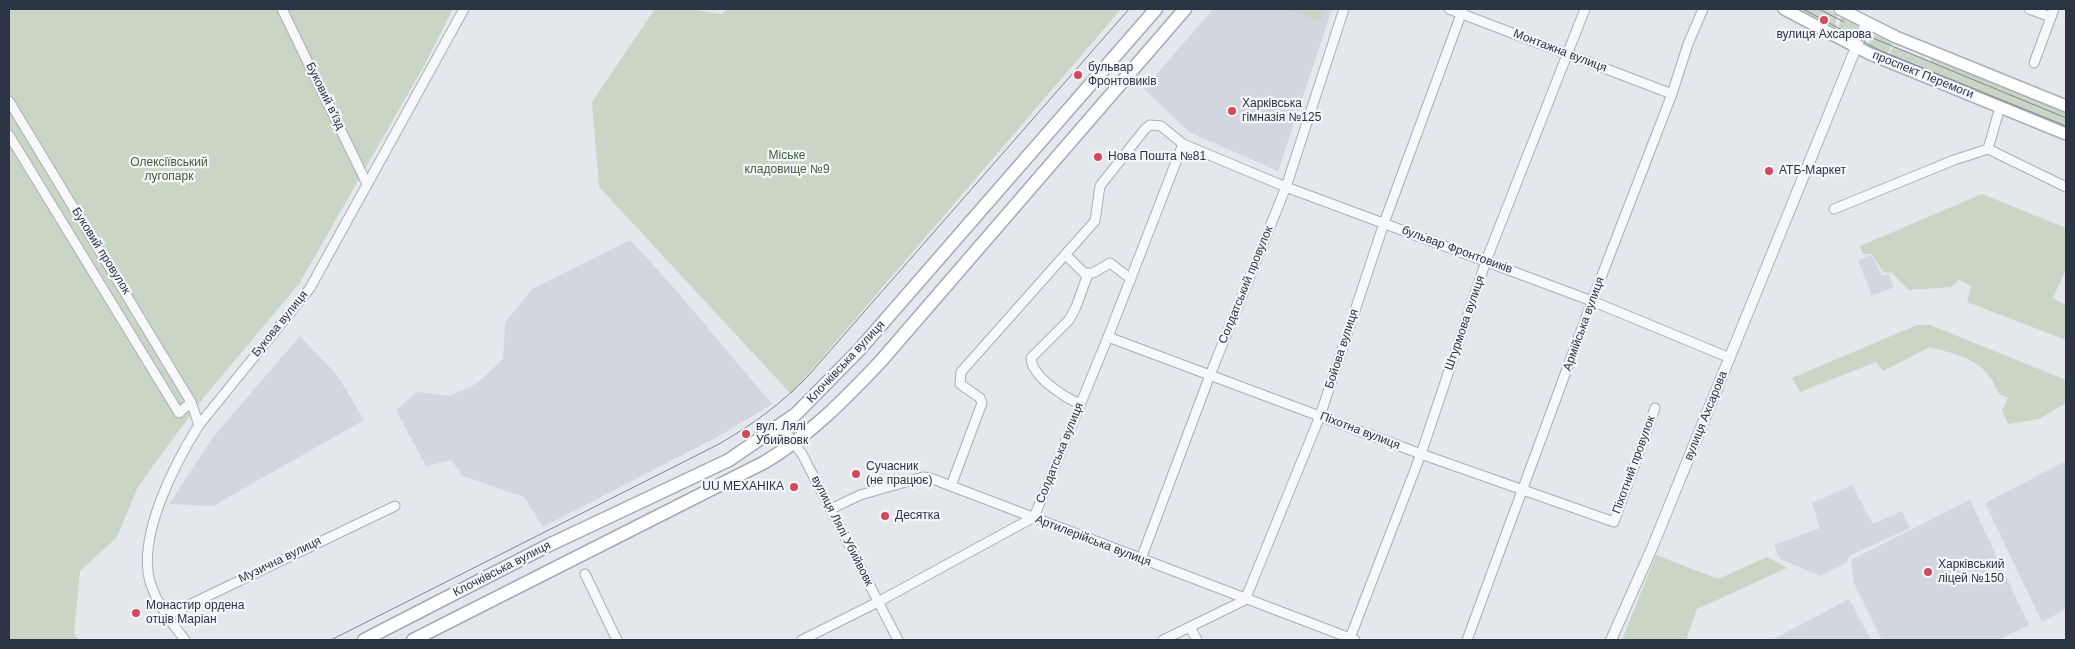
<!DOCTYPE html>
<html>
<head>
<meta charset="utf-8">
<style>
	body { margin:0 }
	#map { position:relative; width:2075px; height:649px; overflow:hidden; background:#e4e7ec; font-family:Arial,sans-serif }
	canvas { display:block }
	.frame { position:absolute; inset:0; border:10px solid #2b3445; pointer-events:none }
</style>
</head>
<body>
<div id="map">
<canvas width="2075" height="649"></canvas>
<div class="frame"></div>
</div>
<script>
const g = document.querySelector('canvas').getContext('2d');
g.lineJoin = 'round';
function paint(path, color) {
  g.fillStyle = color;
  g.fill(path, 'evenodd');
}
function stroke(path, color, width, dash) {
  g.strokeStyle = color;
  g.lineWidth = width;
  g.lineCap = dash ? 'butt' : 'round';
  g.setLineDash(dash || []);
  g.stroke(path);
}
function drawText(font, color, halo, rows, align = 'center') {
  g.font = font + ' Arial,sans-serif';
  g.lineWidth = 4.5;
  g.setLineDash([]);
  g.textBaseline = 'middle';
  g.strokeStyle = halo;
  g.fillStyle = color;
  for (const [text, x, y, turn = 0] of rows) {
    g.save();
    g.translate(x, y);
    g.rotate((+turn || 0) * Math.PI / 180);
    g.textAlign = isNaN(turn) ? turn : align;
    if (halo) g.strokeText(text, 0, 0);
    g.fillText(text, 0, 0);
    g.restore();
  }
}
paint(new Path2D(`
	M 1213,9 L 1332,9 L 1278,171 L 1189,132 L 1144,89 Z
	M 630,240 L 668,281 L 772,404 L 719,436 L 543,527 L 524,497 L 463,476 L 451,460 L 426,466 L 396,410 L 417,392 L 450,396 L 476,384 L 503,359 L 505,323 L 532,289 Z
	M 1872,255 L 1882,276 L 1889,274 L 1894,287 L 1872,296 L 1858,260 Z
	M 300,336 L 337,375 L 364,420 L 213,506 L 169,504 L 213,437 Z
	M 2066,461 L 2066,609 L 2042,622 L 1985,503 Z
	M 1852,485 L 1873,524 L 1902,511 L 1910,528 L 1851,555 L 1846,563 L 1820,576 L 1780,559 L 1774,545 L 1820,528 L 1812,503 Z
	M 1970,500 L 2029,625 L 1998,640 L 1882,640 L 1854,583 L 1851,560 Z
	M 1849,599 L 1871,640 L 1772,640 Z`), '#d2d6de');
paint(new Path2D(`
	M 9,9 L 453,9 L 424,66 L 299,284 L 204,397 L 155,463 L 137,489 L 117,537 L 80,571 L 74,634 L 79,640 L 9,640 Z
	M 655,9 L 690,9 L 722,14 L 728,9 L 1121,9 L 791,394 L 599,187 L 592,102 Z
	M 1287,9 L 1326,9 L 1320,22 Z
	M 1790,9 L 1826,9 L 1837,15 L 1835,27 L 1805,12 L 1803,16 Z
	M 1841,16 L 1857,25 L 1857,32 L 1853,39 L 1838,34 Z
	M 1876,35 L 1893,42 L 1886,57 L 1869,46 L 1870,39 Z
	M 1893,46 L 1930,61 L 1932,57 L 2066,112 L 2066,132 L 1888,59 Z
	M 1982,194 L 2066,228 L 2066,269 L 2053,298 L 2066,305 L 2066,340 L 1967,302 L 1971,286 L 1959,280 L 1952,287 L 1909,290 L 1892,273 L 1883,272 L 1872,254 L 1863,254 L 1860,246 Z
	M 1917,325 L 1930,325 L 2066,380 L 2066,403 L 2039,419 L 2008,424 L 2002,410 L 2008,398 L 1999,394 C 1986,360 1962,356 1930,347 L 1883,371 L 1876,362 L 1800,392 L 1792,378 Z
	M 1656,555 L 1718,579 L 1767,557 L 1787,568 L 1697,609 L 1686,640 L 1622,640 Z`), '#c9d6c5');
const minor = new Path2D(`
	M 282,9 L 367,184
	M 1449,9 L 1672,94
	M 2029,9 L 2051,17
	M 2034,63 L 2054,9
	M 9,101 L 191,402 L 199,425
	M 9,135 L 179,413 L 191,402
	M 1988,149 L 2066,187
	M 1834,209 L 1954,160 L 1988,149 L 2000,107
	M 1066,255 L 1084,273 L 1093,273 L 1110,263 L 1131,279
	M 1108,337 L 1421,454 L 1614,522 L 1655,408
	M 1080,404 C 1064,397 1032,377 1031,358 L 1069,320 L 1076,307 L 1088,274
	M 781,426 L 802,454 L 898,640
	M 951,486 L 982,403 L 980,398 L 960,384 L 961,372 L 1095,221 L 1100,186 L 1145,129 L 1150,125 L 1161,126 L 1183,144 L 1286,187 L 1592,301 L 1730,358
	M 831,509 L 860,495 L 923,477 L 930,478 L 1355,640
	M 1141,559 L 1210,375 L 1286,187 L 1344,9
	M 585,574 L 617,640
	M 166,616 L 395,506
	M 1190,627 L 1197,640
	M 1350,638 L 1421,454 L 1486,261 L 1585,9
	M 185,640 C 171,622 157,604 150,582 C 137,536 175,463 199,425 L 310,288 L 464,9
	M 802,640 L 878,602 L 1034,517 L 1108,337 L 1183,144
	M 1163,640 L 1245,600 L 1320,416 L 1384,223 L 1463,9
	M 1467,640 L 1592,301 L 1672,94 L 1688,44 L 1703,9`);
const tertiary = new Path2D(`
	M 1611,640 L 1652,548 L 1866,23`);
const secondary = new Path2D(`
	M 1784,9 L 1870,54 L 2066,134
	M 1840,9 L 1896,37 L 2066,106`);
const primary = new Path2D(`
	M 364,640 L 547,546 L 729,460 L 796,414 L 860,349 L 1156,9
	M 413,640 L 765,462 C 810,435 845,399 881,361 L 1185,9`);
stroke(minor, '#a9aeb7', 11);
stroke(tertiary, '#a9aeb7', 12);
stroke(secondary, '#a9aeb7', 14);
stroke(primary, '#a3abb8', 15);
stroke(minor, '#f7f8fa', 9);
stroke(tertiary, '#f7f8fa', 10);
stroke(secondary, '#fff', 11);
stroke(primary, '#fff', 12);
stroke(new Path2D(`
	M 1803,9 L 1881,51 L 2066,126
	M 1819,9 L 1844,22
	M 1863,34 L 2066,118
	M 331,640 L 719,444 C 752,425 781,404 808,376 L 1129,9`), '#7d8696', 1);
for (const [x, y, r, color] of [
	[1824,20,5,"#d1495b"],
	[1078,75,5,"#d1495b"],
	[1232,111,5,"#d1495b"],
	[1098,157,5,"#d1495b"],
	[1769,171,5,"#d1495b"],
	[746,434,5,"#d1495b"],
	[856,474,5,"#d1495b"],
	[794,487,5,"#d1495b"],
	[885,516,5,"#d1495b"],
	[1928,572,5,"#d1495b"],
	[136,613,5,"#d1495b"]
]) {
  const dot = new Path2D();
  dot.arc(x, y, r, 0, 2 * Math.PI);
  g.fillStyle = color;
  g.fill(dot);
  stroke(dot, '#f4f6f9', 2);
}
drawText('12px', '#2b3445', '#f4f6f9', [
	["вулиця Ахсарова",1824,35,"center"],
	["бульвар",1088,68],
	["Фронтовиків",1088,82],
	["Харківська",1242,104],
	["гімназія №125",1242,118],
	["Нова Пошта №81",1108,157],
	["АТБ-Маркет",1779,171],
	["вул. Лялі",756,427],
	["Убийвовк",756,441],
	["Сучасник",866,467],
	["(не працює)",866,481],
	["UU МЕХАНІКА",784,487,"right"],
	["Десятка",895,516],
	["Харківський",1938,565],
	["ліцей №150",1938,579],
	["Монастир ордена",146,606],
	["отців Маріан",146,620]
], 'left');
drawText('12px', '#2b3445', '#f4f6f9', [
	["Монтажна вулиця",1560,51,21],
	["проспект Перемоги",1923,75,22],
	["Буковий в'їзд",325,96,64],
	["бульвар Фронтовиків",1457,250,20],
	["Буковий провулок",101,251,58],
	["Солдатський провулок",1246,285,-68],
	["Штурмова вулиця",1465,323,-71],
	["Букова вулиця",280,324,-51],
	["Армійська вулиця",1584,324,-70],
	["Бойова вулиця",1342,349,-72],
	["Клочківська вулиця",846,362,-47],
	["вулиця Ахсарова",1706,416,-68],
	["Піхотна вулиця",1360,431,21],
	["Солдатська вулиця",1060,453,-68],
	["Піхотний провулок",1634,465,-70],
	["вулиця Лялі Убийвовк",842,531,63],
	["Артилерійська вулиця",1093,541,21],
	["Музична вулиця",280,560,-26],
	["Клочківська вулиця",502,569,-27]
]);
drawText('12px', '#3f6138', '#f4f6f9', [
	["Міське",787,156],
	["кладовище №9",787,170],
	["Олексіївський",169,163],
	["лугопарк",169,177]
]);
</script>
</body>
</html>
